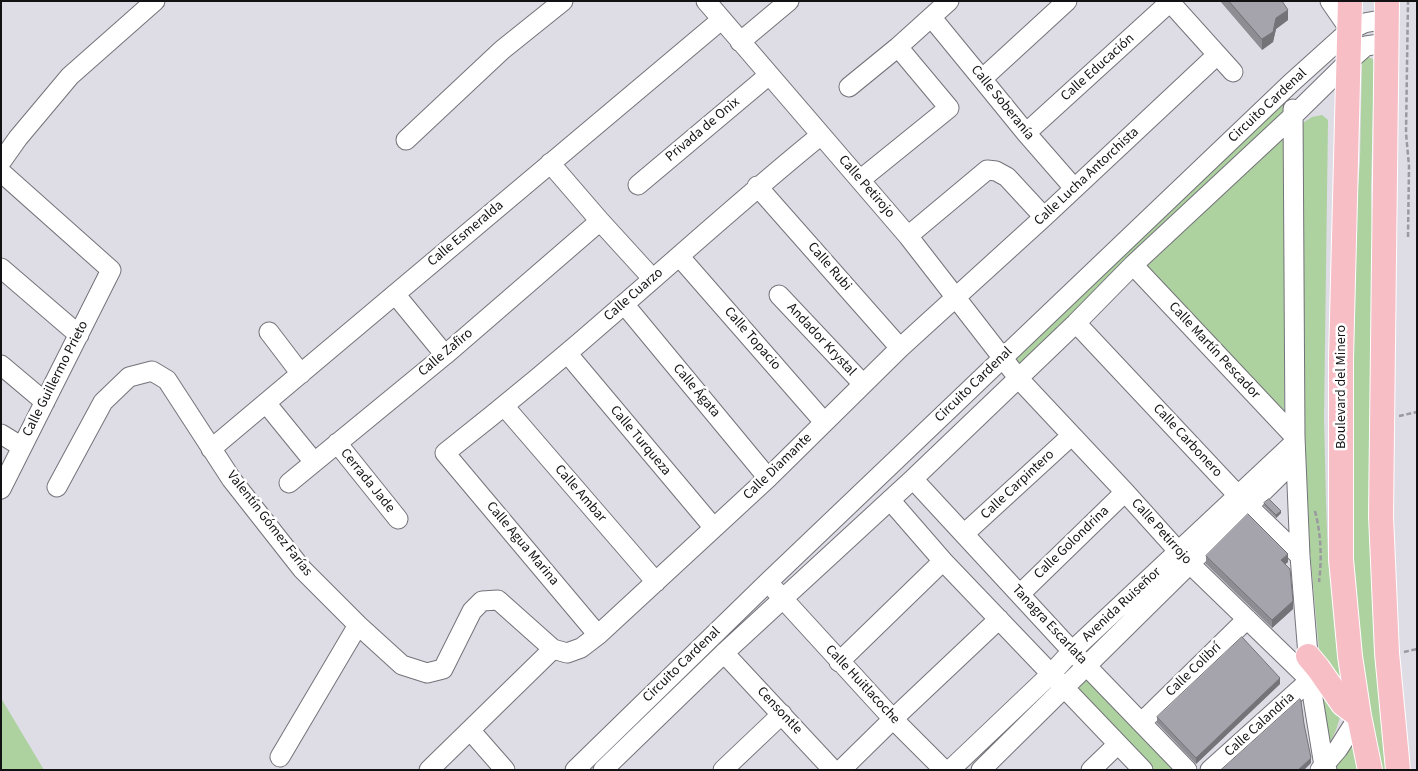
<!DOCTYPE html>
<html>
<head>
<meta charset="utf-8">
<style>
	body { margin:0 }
	#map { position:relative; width:1418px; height:771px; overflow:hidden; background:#dedde5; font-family:"Source Sans 3",sans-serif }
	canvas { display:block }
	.frame { position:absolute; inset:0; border:2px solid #121214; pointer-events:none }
</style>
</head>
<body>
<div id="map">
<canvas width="1418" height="771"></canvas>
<div class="frame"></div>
</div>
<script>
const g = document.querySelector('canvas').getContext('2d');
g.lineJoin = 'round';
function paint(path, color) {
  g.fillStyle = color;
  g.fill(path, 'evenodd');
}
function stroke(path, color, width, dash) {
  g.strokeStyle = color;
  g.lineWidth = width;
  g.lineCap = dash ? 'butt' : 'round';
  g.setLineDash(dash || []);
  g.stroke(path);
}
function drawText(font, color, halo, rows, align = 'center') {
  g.font = font + ' "Source Sans 3",sans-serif';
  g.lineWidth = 5;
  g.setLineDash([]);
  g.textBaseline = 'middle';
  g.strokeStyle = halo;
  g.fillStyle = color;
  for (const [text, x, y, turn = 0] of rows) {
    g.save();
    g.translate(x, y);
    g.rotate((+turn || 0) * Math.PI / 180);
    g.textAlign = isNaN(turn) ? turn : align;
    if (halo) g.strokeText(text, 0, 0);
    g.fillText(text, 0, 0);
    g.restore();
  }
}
paint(new Path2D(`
	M 1368,57 L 1373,59 L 1374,63 L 1371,189 L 1375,337 L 1372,574 L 1378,679 L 1389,770 L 1382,770 L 1364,675 L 1351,556 L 1353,259 L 1360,160 L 1362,61 Z
	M 1283,104 L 1287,107 L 1286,112 L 1020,368 L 1012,359 Z
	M 1322,115 L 1328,120 L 1324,418 L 1326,502 L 1328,559 L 1342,685 L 1319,650 L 1310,551 L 1302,372 L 1301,124 L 1312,117 Z
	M 1286,133 L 1284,420 L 1144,269 Z
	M 1316,673 L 1341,714 L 1336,730 L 1328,747 Z
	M 1083,681 L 1088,681 L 1173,770 L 1149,770 L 1076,688 Z
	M 1,698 L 44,770 L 1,770 Z
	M 1352,734 L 1361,770 L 1330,770 Z`), '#add19f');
const minor = new Path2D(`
	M 706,1 L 908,236 L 1019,379 L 1125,492 L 1189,563 L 1310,680 L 1210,770
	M 1169,1 L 1233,72
	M 1330,1 L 1350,30
	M 932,18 L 982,79 L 1026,133 L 1074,188
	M 740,42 L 789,1
	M 982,79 L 1067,1
	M 849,87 L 898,47 L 949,1
	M 1293,109 L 1295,437 L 1300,556 L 1310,680 L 1324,766 L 1327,770
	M 1026,133 L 1170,2
	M 406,140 L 502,50 L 563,1
	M 1,162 L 18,138 L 70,76 L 155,1
	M 550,163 L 600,221 L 652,278
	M 1,172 L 111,270 L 1,489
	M 860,180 L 949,108 L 898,47
	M 638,185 L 769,75
	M 757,186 L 900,348
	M 908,236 L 987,170 L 996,171 L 1007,177 L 1044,217
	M 679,256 L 824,422
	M 1133,265 L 1295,437
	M 1,268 L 79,335
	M 395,294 L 445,355
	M 779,295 L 863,384
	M 624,304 L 768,478
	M 1076,323 L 1247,505 L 1300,556
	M 269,332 L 301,374
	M 567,353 L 714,528
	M 1,365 L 45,402
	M 266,403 L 314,462
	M 504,406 L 656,582
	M 1,434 L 22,447
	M 337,443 L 398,519
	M 211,449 L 721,20
	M 913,479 L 1072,651 L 1187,770
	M 289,483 L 445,355 L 600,221
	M 57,487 L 103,402 L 129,377 L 152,371 L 167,380 L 232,480 L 302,569 L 358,625 L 402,665 L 427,673 L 443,669 L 472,611 L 482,601 L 498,600 L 553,649 L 567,653 L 581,648 L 598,635 L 768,478 L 900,348 L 1044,217 L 1217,55
	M 890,500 L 943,561 L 1143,770
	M 964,534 L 1071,436
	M 775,590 L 893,719 L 944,770
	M 1020,594 L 1125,492
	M 598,635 L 445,453 C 506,405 565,356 623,305 C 689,248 753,190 821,135
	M 724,653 L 833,770
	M 839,662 L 943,561
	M 1142,722 L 1247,619
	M 470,730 L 505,770
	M 280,757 L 358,625
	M 429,770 L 553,649
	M 575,770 L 768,582 L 1290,84 L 1350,30 L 1364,23 L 1386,19
	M 603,770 L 724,653 L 913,479 L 1076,323 L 1133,265 L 1294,115 L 1349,61 L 1366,46 L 1386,43
	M 723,770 L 782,714
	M 841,770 L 893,719 L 999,619
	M 950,770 L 1051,674 L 1072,651 L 1295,442
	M 981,770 L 1296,459
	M 1091,770 L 1118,744
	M 1320,770 L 1338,749 L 1359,716`);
const major = new Path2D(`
	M 1350,1 L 1341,359 L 1341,559 L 1350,656 L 1359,716 L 1370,770
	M 1387,1 L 1381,516 L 1387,653 L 1398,770
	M 1308,656 L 1318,668 L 1343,704 L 1359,716`);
stroke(minor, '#73737a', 21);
stroke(major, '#fff', 26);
stroke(new Path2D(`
	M 1408,237 L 1409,166 L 1406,133 L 1408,1
	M 1399,416 L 1417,412
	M 1315,511 C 1321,534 1322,558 1319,582
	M 1404,652 L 1417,649`), '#99999f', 2.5, [5, 2.5]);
stroke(minor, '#fff', 19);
stroke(major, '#f8bec6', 24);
paint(new Path2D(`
	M 1220,1 L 1282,1 L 1288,20 L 1276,29 L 1273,42 L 1262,50 Z
	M 1264,503 L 1281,513 L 1276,518 L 1264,506 Z
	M 1206,556 L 1288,562 L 1285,564 L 1293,609 L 1272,628 L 1206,564 Z
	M 1280,684 L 1196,764 L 1157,723 L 1157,717 Z`), '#8e8d94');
paint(new Path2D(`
	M 1288,10 L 1288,20 L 1276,29 L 1273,42 L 1262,50 L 1262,39 L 1276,18 Z
	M 1281,511 L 1281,513 L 1276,518 L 1276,515 Z
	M 1288,554 L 1288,562 L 1281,568 L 1281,560 Z
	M 1293,601 L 1293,609 L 1272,628 L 1272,620 Z
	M 1280,678 L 1280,684 L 1196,764 L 1196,758 Z
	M 1311,758 L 1311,763 L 1304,770 L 1298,770 Z`), '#747378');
const building = new Path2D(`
	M 1229,1 L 1282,1 L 1288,10 L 1276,18 L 1273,32 L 1262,39 Z
	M 1269,499 L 1281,511 L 1276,515 L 1264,503 Z
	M 1248,514 L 1288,554 L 1281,560 L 1290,569 L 1293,601 L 1272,620 L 1206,556 Z
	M 1242,637 L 1280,678 L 1196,758 L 1157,717 Z
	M 1300,699 L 1301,701 L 1304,724 L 1311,758 L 1298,770 L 1221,770 Z`);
paint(building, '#a5a4ac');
stroke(building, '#747378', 1);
drawText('14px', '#121214', '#fff', [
	["Calle Educación",1098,68,-42],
	["Calle Soberanía",1002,103,51],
	["Circuito Cardenal",1268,106,-43],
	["Privada de Onix",703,130,-40],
	["Calle Lucha Antorchista",1087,177,-43],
	["Calle Petirojo",866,187,49],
	["Calle Esmeralda",466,234,-40],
	["Calle Rubi",829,267,49],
	["Calle Cuarzo",634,295,-41],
	["Calle Topacio",752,339,49],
	["Andador Krystal",821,340,47],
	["Calle Martín Pescador",1214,351,47],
	["Calle Zafiro",446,353,-40],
	["Calle Guillermo Prieto",56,379,-63],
	["Circuito Cardenal",974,385,-44],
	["Boulevard del Minero",1342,387,-90],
	["Calle Ágata",696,391,50],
	["Calle Turqueza",640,441,50],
	["Calle Carbonero",1187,441,47],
	["Calle Diamante",778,467,-44],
	["Cerrada Jade",367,481,51],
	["Calle Carpintero",1018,485,-43],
	["Calle Ambar",580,494,49],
	["Valentín Gómez Farías",269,524,52],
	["Calle Petirrojo",1161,532,48],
	["Calle Golondrina",1072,543,-44],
	["Calle Agua Marina",522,544,50],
	["Avenida Ruiseñor",1122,605,-43],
	["Tanagra Escarlata",1049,625,47],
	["Circuito Cardenal",682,665,-44],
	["Calle Colibrí",1194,670,-44],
	["Calle Huitlacoche",862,685,47],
	["Censontle",779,711,47],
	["Calle Calandria",1260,725,-42]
]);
</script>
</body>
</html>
